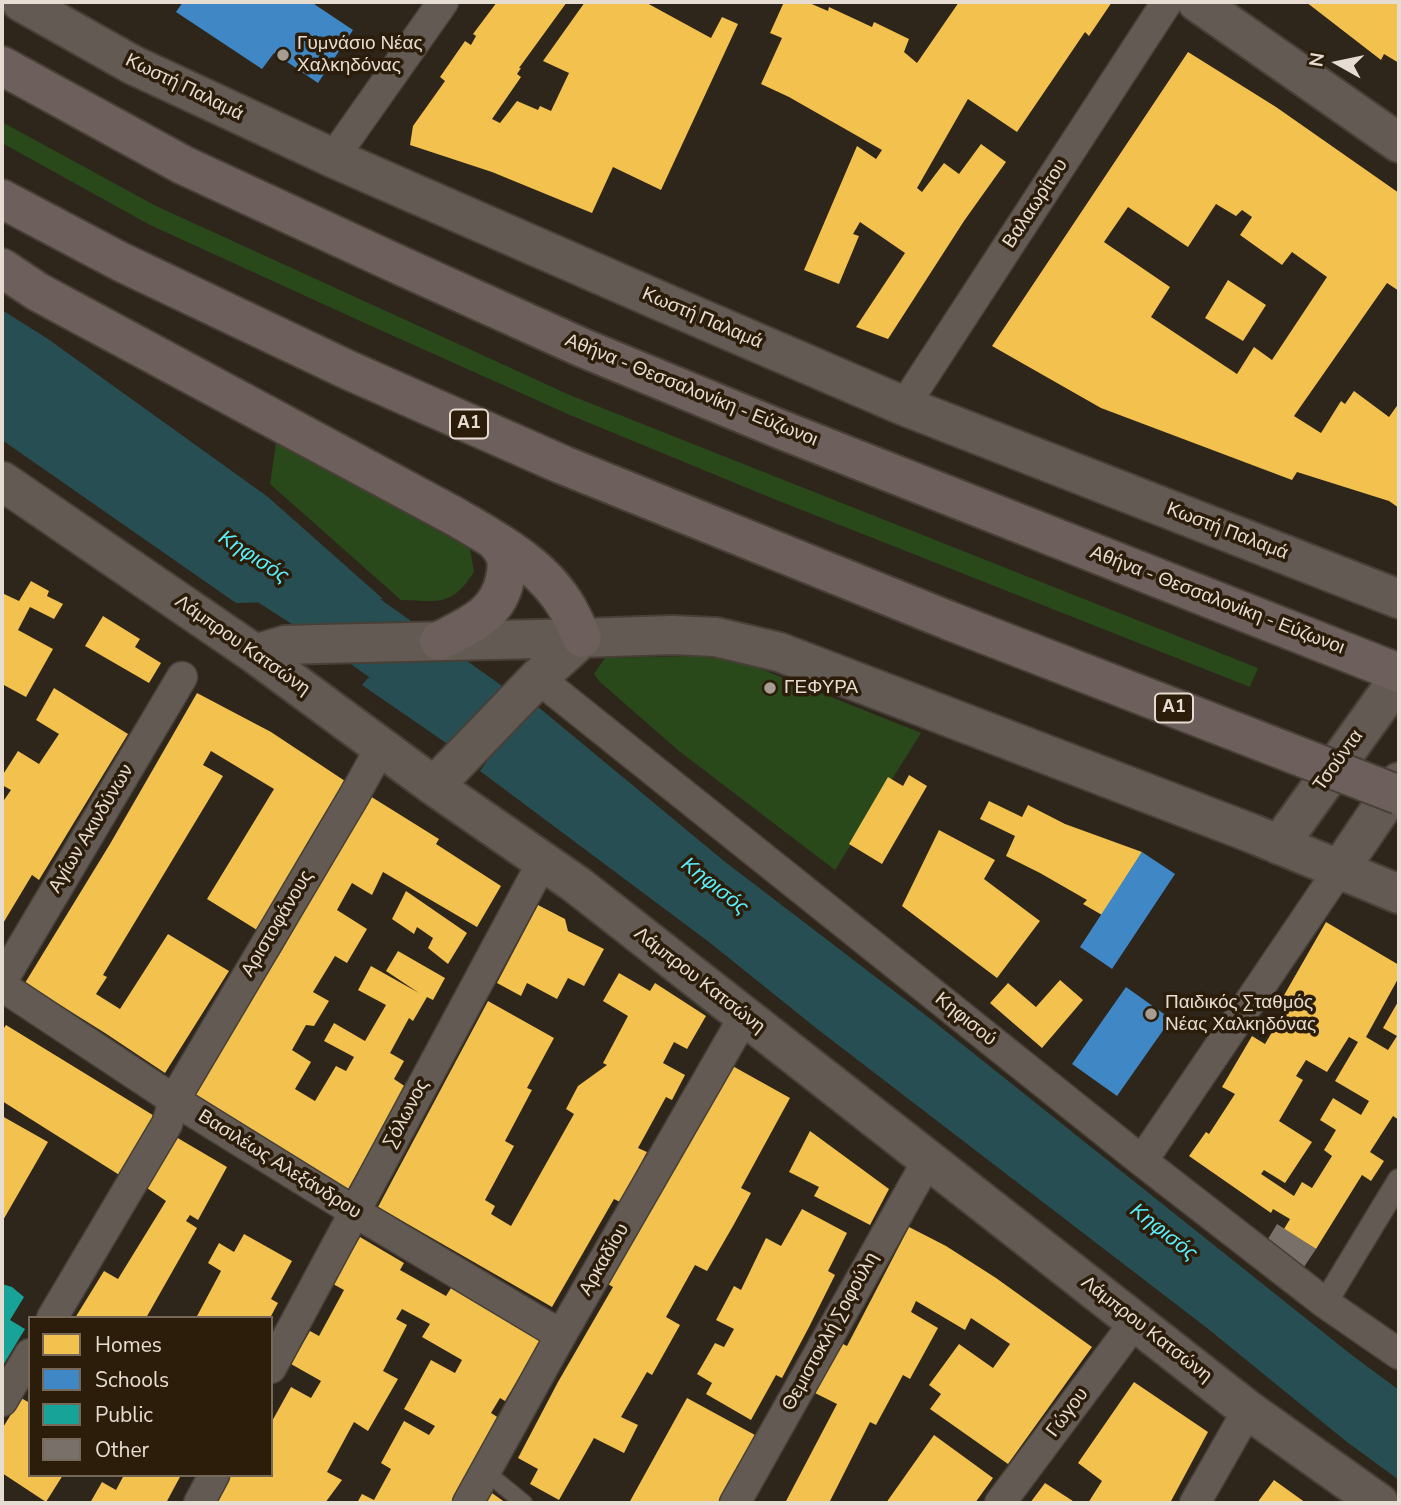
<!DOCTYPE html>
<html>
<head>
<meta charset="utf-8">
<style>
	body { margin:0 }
	#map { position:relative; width:1401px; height:1505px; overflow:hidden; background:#2e251b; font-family:"Nunito Sans",sans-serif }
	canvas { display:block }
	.frame { position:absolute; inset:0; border:4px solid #e7dcd1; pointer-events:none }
	.legend { position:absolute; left:28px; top:1316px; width:245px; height:161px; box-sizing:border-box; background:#2c1d0a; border:2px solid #77695a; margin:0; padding:9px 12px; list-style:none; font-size:21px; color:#e7dcd1 }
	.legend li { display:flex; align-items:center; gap:14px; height:35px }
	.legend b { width:35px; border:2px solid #77695a }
	.north { position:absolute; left:1303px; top:28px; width:70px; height:70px; -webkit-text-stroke:5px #2c1d0a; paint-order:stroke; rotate:279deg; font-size:19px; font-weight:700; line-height:28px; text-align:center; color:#e7dcd1 }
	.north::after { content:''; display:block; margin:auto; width:24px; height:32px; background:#e7dcd1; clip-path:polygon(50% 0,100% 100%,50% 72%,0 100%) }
</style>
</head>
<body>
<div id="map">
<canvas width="1401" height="1505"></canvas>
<div class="frame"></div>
<ul class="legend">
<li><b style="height:19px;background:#f2c14e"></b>Homes</li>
<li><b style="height:19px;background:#3f88c5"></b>Schools</li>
<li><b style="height:19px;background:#17a398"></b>Public</li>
<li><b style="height:19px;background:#797169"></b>Other</li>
</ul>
<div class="north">N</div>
</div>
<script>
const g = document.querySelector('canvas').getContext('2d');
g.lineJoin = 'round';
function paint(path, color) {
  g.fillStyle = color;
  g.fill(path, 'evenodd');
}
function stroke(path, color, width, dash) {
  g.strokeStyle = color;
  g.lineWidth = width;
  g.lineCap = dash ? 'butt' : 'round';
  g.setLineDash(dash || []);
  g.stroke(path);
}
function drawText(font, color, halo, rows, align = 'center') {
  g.font = font + ' "Nunito Sans",sans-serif';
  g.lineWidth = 7;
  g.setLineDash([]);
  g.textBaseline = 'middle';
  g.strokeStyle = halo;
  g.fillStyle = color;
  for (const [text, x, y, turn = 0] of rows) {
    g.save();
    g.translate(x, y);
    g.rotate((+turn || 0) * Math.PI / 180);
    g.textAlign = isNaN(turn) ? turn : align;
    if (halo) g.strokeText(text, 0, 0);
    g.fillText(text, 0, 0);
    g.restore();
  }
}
paint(new Path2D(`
	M 2,122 L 156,206 L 572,396 L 1258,668 L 1250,687 L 769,497 L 570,415 L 369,325 L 150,225 L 2,143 Z
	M 276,443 L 323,467 L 470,549 L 474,572 C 451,607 440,601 401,600 L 270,484 Z
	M 698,656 L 735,661 L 761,669 L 921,733 L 835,870 L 679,751 L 600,682 L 594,674 L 605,658 Z`), '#29491b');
paint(new Path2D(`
	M 2,310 L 48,339 L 268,497 L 383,599 L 236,603 L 2,440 Z
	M 368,678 L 497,682 L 449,745 L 362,685 Z
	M 531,701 L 724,861 L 928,1017 L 1353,1356 L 1399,1390 L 1399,1480 L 1347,1442 L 1207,1328 L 816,1028 L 709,942 L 480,771 Z`), '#274f53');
paint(new Path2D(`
	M 497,2 L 567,2 L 519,68 L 521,68 L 517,74 L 521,77 L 492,119 L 500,123 L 517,101 L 538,110 L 540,106 L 551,111 L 569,73 L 543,61 L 585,2 L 645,2 L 711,38 L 722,17 L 738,24 L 661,190 L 613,167 L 592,213 L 492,172 L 410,145 L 413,126 L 445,81 L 440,77 L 465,41 L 471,45 L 476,36 L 473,34 Z
	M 784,2 L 807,2 L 828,11 L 829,7 L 872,27 L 874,22 L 909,39 L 904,52 L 917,63 L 959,2 L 971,2 L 973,3 L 974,2 L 1112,2 L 1089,36 L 1085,32 L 1017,132 L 968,99 L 917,188 L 922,192 L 944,163 L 959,174 L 981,144 L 1006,162 L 964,221 L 888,339 L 856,327 L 905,253 L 860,222 L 853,234 L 859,236 L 839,284 L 804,270 L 857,146 L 876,159 L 882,150 L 789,97 L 761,84 L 782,38 L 770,33 Z
	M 1306,2 L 1399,2 L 1399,63 L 1384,54 L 1381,60 Z
	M 1188,52 L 1276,107 L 1399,193 L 1399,291 L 1387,283 L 1294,416 L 1321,433 L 1341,401 L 1345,404 L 1354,391 L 1389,417 L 1399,403 L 1399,508 L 1389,501 L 1297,472 L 1292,480 L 1101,408 L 992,346 ZM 1216,204 L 1236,216 L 1242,210 L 1252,217 L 1240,235 L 1282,265 L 1292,252 L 1327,277 L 1272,360 L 1254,347 L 1237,374 L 1151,317 L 1170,287 L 1104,242 L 1128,207 L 1188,247 Z
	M 1228,280 L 1266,305 L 1243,341 L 1205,318 Z
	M 31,581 L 49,591 L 47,596 L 63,604 L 54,619 L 30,607 L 18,630 L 53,649 L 26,697 L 2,684 L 2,593 L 19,601 Z
	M 103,616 L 140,639 L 135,647 L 161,663 L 149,683 L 85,646 Z
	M 54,688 L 128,734 L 39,880 L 32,875 L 2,925 L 2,803 L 11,790 L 2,785 L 2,776 L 18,751 L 39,764 L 59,734 L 36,720 Z
	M 197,693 L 271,732 L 345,781 L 316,828 L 257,930 L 207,899 L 274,789 L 211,751 L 203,765 L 223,776 L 103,975 L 107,977 L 96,994 L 120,1009 L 168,934 L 229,971 L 165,1073 L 105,1033 L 25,983 L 110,844 Z
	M 909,775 L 927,786 L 882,864 L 849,844 L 888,777 L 903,786 Z
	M 370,796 L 439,839 L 436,844 L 501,886 L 477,927 L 383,872 L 372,895 L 352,883 L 337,910 L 367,929 L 347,963 L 335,956 L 313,992 L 329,1001 L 314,1026 L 306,1025 L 292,1050 L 311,1062 L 295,1089 L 315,1101 L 336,1066 L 346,1071 L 354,1057 L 324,1041 L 334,1023 L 365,1041 L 386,1005 L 358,990 L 371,966 L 419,993 L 386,971 L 398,951 L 445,978 L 433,1000 L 427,997 L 413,1021 L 409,1018 L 390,1053 L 404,1061 L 394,1079 L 406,1087 L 348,1189 L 191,1098 L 282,950 Z
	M 989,801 L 1022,817 L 1028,805 L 1065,824 L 1142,852 L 1102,915 L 1083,904 L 1087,900 L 1040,873 L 1006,856 L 1015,836 L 980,819 Z
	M 939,830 L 995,860 L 984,879 L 1040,921 L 997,978 L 902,906 Z
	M 406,891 L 467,933 L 448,964 L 428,948 L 433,938 L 417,927 L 414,934 L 392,919 Z
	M 538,905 L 565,919 L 568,931 L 604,949 L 584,986 L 568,978 L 557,999 L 527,983 L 521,996 L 497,983 Z
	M 1326,922 L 1399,965 L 1399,977 L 1366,1037 L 1388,1050 L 1397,1036 L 1383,1028 L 1399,1000 L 1399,1120 L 1393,1116 L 1370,1152 L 1384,1161 L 1371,1181 L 1362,1175 L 1316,1249 L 1284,1229 L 1290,1219 L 1273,1209 L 1271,1213 L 1189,1156 L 1206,1132 L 1209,1134 L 1235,1094 L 1222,1087 L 1252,1036 L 1265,1044 L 1290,1002 L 1283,997 ZM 1349,1037 L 1358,1042 L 1335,1081 L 1369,1101 L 1361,1115 L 1333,1098 L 1320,1120 L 1336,1130 L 1324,1150 L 1332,1156 L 1312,1188 L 1302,1182 L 1294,1196 L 1261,1174 L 1264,1170 L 1285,1183 L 1312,1142 L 1279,1121 L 1303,1080 L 1296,1076 L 1306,1060 L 1327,1072 Z
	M 619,973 L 650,991 L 655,983 L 706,1016 L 687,1049 L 674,1042 L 663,1063 L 685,1075 L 672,1100 L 666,1097 L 638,1148 L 647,1152 L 620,1202 L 614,1199 L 552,1307 L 378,1207 L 488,1001 L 554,1038 L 527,1088 L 532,1090 L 505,1141 L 514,1146 L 485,1200 L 495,1206 L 491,1214 L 511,1226 L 574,1114 L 566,1109 L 578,1086 L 607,1065 L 603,1063 L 628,1016 L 603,1001 Z
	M 1060,980 L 1083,1000 L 1042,1048 L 990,1003 L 1008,983 L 1036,1007 Z
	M 6,1025 L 156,1117 L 121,1176 L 2,1101 L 2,1031 Z
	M 729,1064 L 790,1098 L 741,1188 L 751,1193 L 733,1226 L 707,1271 L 695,1265 L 666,1317 L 680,1325 L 652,1375 L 647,1372 L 621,1417 L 638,1425 L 624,1453 L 594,1438 L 559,1500 L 530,1484 L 538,1469 L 518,1458 L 558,1382 L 613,1287 L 606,1283 Z
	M 2,1116 L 48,1142 L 2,1222 Z
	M 810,1131 L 889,1189 L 870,1225 L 814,1196 L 819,1187 L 789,1172 Z
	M 176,1137 L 227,1167 L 198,1220 L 190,1215 L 186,1221 L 197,1228 L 146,1318 L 75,1318 L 104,1271 L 118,1279 L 166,1201 L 147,1188 Z
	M 802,1209 L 847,1233 L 828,1271 L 835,1275 L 809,1327 L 782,1378 L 776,1375 L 751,1420 L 706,1394 L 712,1383 L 697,1374 L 715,1343 L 724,1347 L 734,1329 L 716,1320 L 734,1286 L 741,1290 L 766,1238 L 781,1246 Z
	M 909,1227 L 946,1246 L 996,1278 L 1092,1347 L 1008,1464 L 930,1409 L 941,1394 L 929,1385 L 959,1344 L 993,1368 L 1010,1344 L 971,1318 L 965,1330 L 916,1301 L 911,1312 L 938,1328 L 910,1379 L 903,1375 L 876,1425 L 870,1422 L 829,1503 L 785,1503 L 837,1404 L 813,1392 L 839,1342 L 847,1346 Z
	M 244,1234 L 292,1261 L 271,1299 L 278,1303 L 270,1318 L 196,1318 L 221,1271 L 208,1263 L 219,1243 L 234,1252 Z
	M 360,1237 L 404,1263 L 400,1270 L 446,1296 L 451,1288 L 541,1341 L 505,1401 L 500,1398 L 491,1413 L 499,1418 L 452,1503 L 357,1503 L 362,1494 L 374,1500 L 391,1469 L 381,1463 L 404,1421 L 429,1435 L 435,1426 L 404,1409 L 431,1360 L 455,1373 L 462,1360 L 422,1337 L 430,1324 L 402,1309 L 396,1319 L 407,1325 L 383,1371 L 398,1379 L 368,1431 L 354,1422 L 327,1472 L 342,1480 L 325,1503 L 211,1503 L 227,1475 L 271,1475 L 271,1423 L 291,1387 L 311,1398 L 321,1381 L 291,1364 L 310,1331 L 319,1336 L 344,1290 L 333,1284 Z
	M 1134,1382 L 1208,1432 L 1170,1503 L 1088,1503 L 1102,1481 L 1078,1463 Z
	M 21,1398 L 30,1403 L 30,1475 L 63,1475 L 46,1502 L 2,1473 L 2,1429 Z
	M 687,1398 L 755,1435 L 719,1503 L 629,1503 Z
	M 934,1435 L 993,1478 L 975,1503 L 886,1503 Z
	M 124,1475 L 181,1475 L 166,1503 L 90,1503 L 102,1482 L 116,1490 Z
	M 1274,1480 L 1306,1503 L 1257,1503 Z
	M 1045,1483 L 1076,1503 L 1030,1503 Z
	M 489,1491 L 506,1503 L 483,1503 Z`), '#f2c14e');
paint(new Path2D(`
	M 183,2 L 311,2 L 353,30 L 318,83 L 274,53 L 262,69 L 176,12 Z
	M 1142,852 L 1175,874 L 1112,969 L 1080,947 Z
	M 1126,987 L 1171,1019 L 1117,1096 L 1072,1064 Z`), '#3f88c5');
paint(new Path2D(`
	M 2,1284 L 12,1287 L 24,1297 L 10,1320 L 25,1329 L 2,1367 Z`), '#17a398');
stroke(new Path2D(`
	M 237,547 L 345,617 L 557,768`), '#274f53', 70);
paint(new Path2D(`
	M 1277,1224 L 1316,1249 L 1300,1273 L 1262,1249 Z`), '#797169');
const service = new Path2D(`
	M 486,1472 L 524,1503`);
const pedestrian = new Path2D(`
	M 1325,1303 L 1399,1181`);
const minor = new Path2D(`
	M 333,158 L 443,2
	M 904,406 L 1167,2
	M 538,678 L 1142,1161 L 1325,1303 L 1399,1354
	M 2,981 L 182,677
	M 2,986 L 174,1100 L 355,1212 L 561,1335
	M 1142,1161 L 1339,870
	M 52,1318 L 167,1124 L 174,1100 L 354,796 L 381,747
	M 271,1368 L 543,861
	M 2,1401 L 30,1354
	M 199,1503 L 214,1475
	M 468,1503 L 561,1335 L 744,1017
	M 735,1503 L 928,1160
	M 1000,1503 L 1135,1322
	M 1195,1503 L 1248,1410`);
const tertiary = new Path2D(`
	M 21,2 L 133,65 L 333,158 L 658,300 L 904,406 L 1399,599
	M 1197,2 L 1399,143
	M 2,481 L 255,654 L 434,786 L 577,885 L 1248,1410 L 1379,1503
	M 255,654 L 285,645 L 319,644 L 582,638 L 672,635 L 716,637 L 779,652 L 1251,833 L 1399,894
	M 434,786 L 538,678 L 582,638
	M 1279,845 L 1399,678
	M 1339,870 L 1399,782`);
const motorway = new Path2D(`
	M 2,66 L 183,165 L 397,264 L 583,348 L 782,430 L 1399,673
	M 2,199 L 121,262 L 348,370 L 563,465 L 950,621
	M 2,268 L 38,292 L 456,517 C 498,542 543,565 568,609 C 573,618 578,629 582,638
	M 439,641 C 468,626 498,615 505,579 C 509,560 506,552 493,539`);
stroke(service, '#484037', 19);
stroke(pedestrian, '#484037', 26);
stroke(minor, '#484037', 33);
stroke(tertiary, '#484037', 42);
stroke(motorway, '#484037', 42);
stroke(service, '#625a53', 16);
stroke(pedestrian, '#625a53', 23);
stroke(minor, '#625a53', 30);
stroke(tertiary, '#625a53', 38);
stroke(motorway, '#6d5f5b', 38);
const motorwayBridge = new Path2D(`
	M 950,621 L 1399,795`);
stroke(motorwayBridge, '#484037', 42, []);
stroke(motorwayBridge, '#6d5f5b', 38);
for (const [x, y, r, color] of [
	[283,55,7,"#a69c91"],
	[770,688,7,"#a69c91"],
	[1151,1014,7,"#a69c91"]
]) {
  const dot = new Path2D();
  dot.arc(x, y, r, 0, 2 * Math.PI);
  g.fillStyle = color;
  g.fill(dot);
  stroke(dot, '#2c1d0a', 2.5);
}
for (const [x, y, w] of [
	[469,424,38],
	[1174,708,38]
]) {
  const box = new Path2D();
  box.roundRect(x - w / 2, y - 14.5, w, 29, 5);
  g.fillStyle = '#2c1d0a';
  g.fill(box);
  stroke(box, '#e7dcd1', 2);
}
drawText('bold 18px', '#e7dcd1', null, [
	["Α1",469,424],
	["Α1",1174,708]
]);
drawText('19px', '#e7dcd1', '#2c1d0a', [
	["Γυμνάσιο Νέας",297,44],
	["Χαλκηδόνας",297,66],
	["ΓΕΦΥΡΑ",784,688],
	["Παιδικός Σταθμός",1165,1003],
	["Νέας Χαλκηδόνας",1165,1025]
], 'left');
drawText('19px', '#e7dcd1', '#2c1d0a', [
	["Κωστή Παλαμά",184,88,26],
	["Βαλαωρίτου",1036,204,-57],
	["Κωστή Παλαμά",702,319,23],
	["Αθήνα - Θεσσαλονίκη - Εύζωνοι",691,391,22],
	["Κωστή Παλαμά",1227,532,21],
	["Αθήνα - Θεσσαλονίκη - Εύζωνοι",1217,601,21],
	["Λάμπρου Κατσώνη",242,646,35],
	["Τσούντα",1339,761,-54],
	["Αγίων Ακινδύνων",92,829,-59],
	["Αριστοφάνους",278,924,-59],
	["Λάμπρου Κατσώνη",699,981,38],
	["Κηφισού",965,1020,39],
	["Σόλωνος",407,1114,-62],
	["Βασιλέως Αλεξάνδρου",279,1165,32],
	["Αρκαδίου",605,1260,-60],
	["Λάμπρου Κατσώνη",1146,1330,38],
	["Θεμιστοκλή Σοφούλη",831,1332,-61],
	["Γώγου",1068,1413,-53]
]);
drawText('italic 21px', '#59ecfa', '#2c1d0a', [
	["Κηφισός",253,558,33],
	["Κηφισός",714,887,38],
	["Κηφισός",1163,1233,38]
]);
</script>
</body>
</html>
